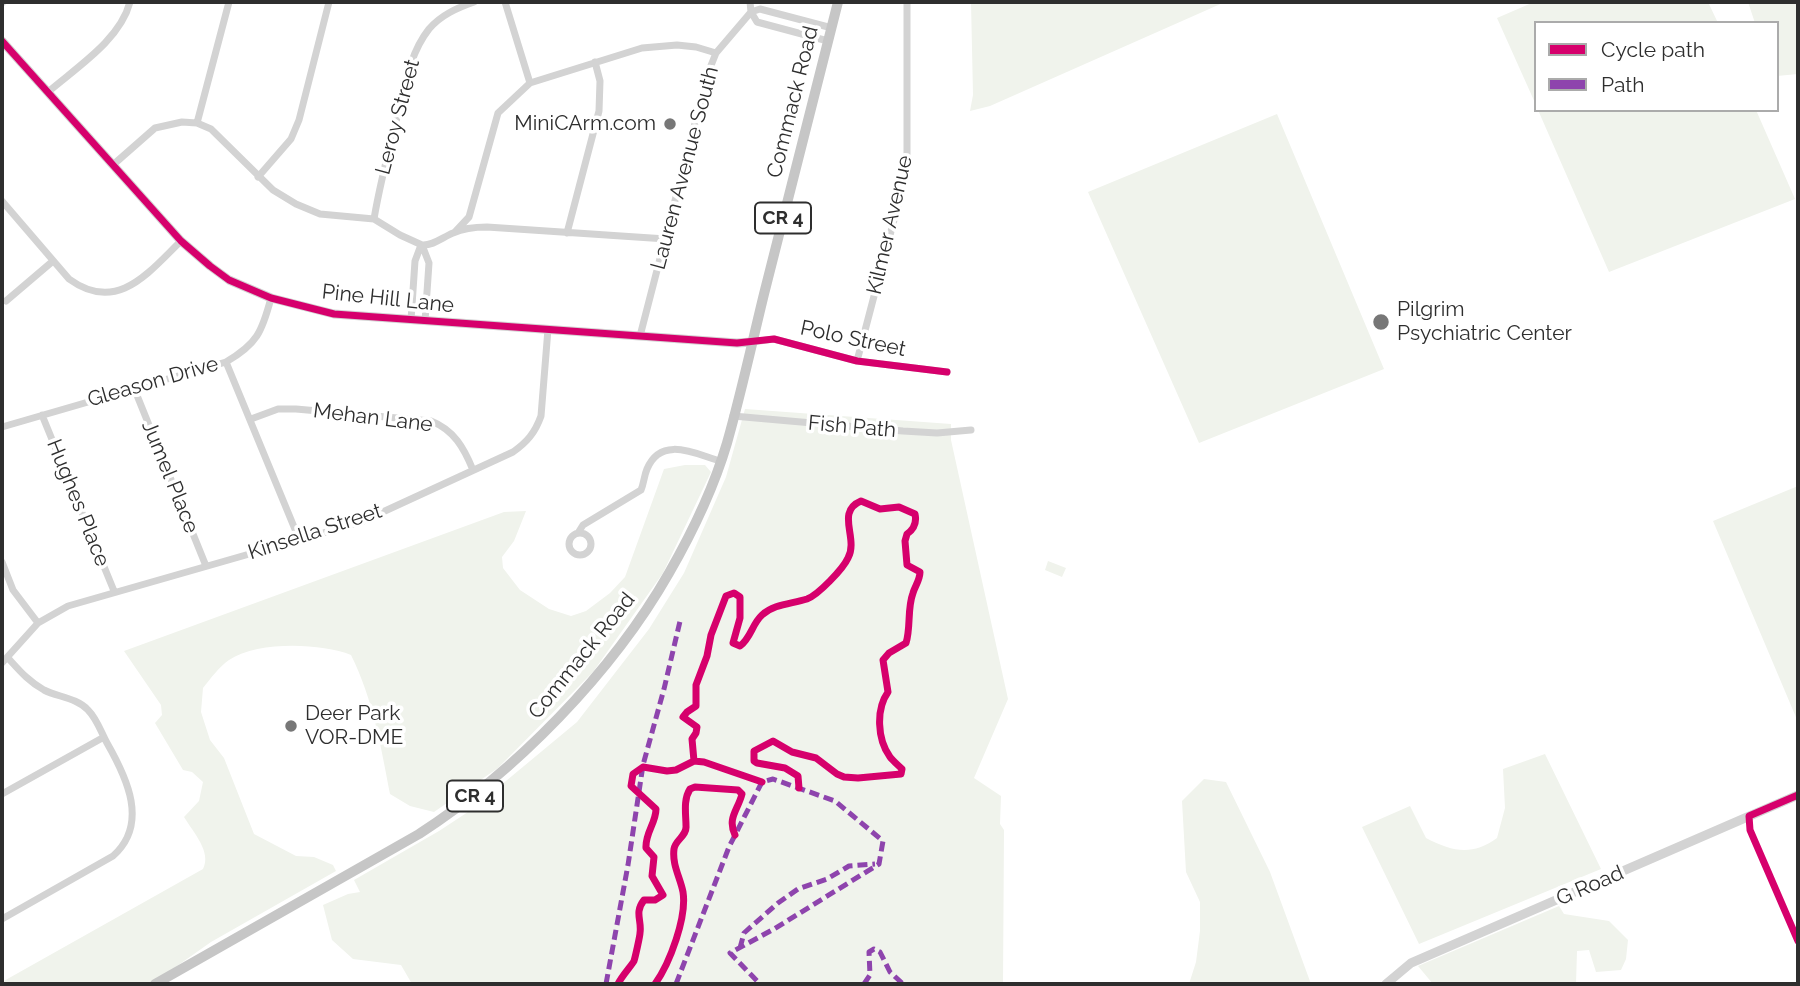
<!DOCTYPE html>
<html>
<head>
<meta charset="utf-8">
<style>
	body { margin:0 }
	#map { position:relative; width:1800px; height:986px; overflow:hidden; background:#fff; font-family:Raleway,sans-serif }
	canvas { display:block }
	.frame { position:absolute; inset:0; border:4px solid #2e2e2e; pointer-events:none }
	.legend { position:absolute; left:1534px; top:21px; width:245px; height:91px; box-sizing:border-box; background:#fff; border:2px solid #ababab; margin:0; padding:9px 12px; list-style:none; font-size:21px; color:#2e2e2e }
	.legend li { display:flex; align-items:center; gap:14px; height:35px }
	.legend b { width:35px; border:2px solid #ababab }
</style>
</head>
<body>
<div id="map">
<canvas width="1800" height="986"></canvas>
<div class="frame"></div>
<ul class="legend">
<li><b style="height:9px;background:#d6006c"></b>Cycle path</li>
<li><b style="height:9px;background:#8e44ad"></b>Path</li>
</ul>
</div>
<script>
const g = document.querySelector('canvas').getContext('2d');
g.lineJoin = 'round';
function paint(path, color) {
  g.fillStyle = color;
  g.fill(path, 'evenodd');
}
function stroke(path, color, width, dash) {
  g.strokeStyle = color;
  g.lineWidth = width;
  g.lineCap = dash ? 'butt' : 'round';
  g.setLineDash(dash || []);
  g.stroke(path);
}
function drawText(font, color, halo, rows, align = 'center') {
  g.font = font + ' Raleway,sans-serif';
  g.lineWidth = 7;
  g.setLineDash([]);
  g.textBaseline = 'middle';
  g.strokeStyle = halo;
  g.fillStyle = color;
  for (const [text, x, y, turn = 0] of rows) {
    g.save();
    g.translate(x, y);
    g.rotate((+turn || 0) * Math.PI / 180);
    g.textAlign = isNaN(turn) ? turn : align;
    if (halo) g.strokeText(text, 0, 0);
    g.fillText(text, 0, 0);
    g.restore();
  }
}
paint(new Path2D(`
	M 971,2 L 1225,2 L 990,106 L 970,111 L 973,95 Z
	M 1534,2 L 1708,2 L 1718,23 L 1536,23 L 1536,105 L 1497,18 Z
	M 1748,2 L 1798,2 L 1798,74 L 1777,76 L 1777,23 L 1755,23 Z
	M 1538,110 L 1756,110 L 1795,199 L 1609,272 Z
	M 1277,114 L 1384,369 L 1199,443 L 1088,192 Z
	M 745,409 L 951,424 L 951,440 L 1008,699 L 974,778 L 1001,796 L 1000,824 L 1004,830 L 1003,984 L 412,984 L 401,965 L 353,959 L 332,940 L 323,905 L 348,894 L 360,892 L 354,880 L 439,831 L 471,810 L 577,722 L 649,629 L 684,573 L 726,477 Z
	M 685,465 L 705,465 L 711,472 L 663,573 L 593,672 L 498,768 L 434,812 L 410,806 L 390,794 C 381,747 373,699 351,655 C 320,643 258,641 229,660 C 219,667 211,678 203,688 L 201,712 L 210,740 L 224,758 L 254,834 L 296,856 L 314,857 L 333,865 L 336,871 L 211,942 L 160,978 L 159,984 L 2,984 L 2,982 L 203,869 C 212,852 193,832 184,817 L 199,801 L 203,782 L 192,772 L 183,770 L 155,723 L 162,715 L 161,705 L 124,651 L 504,512 L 526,511 L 514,541 L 502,557 L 503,568 L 520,590 L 549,609 L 571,616 L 586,611 L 610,593 L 625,577 L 664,469 Z
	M 1798,486 L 1798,722 L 1713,521 Z
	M 1048,561 L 1066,568 L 1062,577 L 1045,570 Z
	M 1545,754 L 1601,869 L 1419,944 L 1362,827 L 1410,806 L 1426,838 C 1453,852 1472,856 1497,838 L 1505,808 L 1503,769 Z
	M 1204,779 L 1226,782 L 1270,872 L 1311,984 L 1189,984 L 1196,962 L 1200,931 L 1200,902 L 1186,872 L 1182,801 Z
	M 1559,906 L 1564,914 L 1609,921 L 1628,940 L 1626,959 L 1621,970 L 1596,972 L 1589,950 L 1577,951 L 1576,984 L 1433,984 L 1418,966 Z`), '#f0f3ec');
stroke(new Path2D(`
	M 505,2 L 530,83
	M 750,2 L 751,12 L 757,22 L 828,41
	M 2,3 L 3,2
	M 751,12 L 760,9 L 832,28
	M 48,92 C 77,67 120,40 130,2
	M 197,123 L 229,2
	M 114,164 L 155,128 L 182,122 L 197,123 L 211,129 L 273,190 L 296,204 L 320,214 L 374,219 L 400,235 L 422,245 L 429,263 L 425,321
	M 258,177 L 291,139 L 299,120 L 329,2
	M 2,201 L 69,279 C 117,314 148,273 181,241
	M 374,219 C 380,183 389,149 398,114 C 405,85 410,53 429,29 C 441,15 457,8 474,2
	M 455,232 L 469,217 L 498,113 L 530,83 L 642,48 L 677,45 L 696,47 L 716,53
	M 567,233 L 599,111 L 600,81 L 595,62
	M 422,245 C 433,246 443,237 453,233 C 464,228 475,227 487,227 L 666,239
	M 6,301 L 53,261
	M 411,320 L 415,261 L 421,245
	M 640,336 L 708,73 L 716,53 L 751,12
	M 752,342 L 774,339 L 857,361 L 947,372
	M 857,361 L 900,197 L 907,159 L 907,2
	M 226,362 L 299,539
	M 134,388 L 206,566
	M 42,415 L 114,591
	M 733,416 L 903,431 L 937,433 L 971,430
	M 251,419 L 278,409 L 296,409 L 431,421 C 454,430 464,448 473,470
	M 2,427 L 226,362 C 257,344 262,332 271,298
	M569 544a11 11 0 1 1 22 0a11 11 0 1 1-22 0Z
	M 578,533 L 583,525 L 641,490 C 644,483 644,476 647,469 C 661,435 696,454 720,461
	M 2,562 L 13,590 L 38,623
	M 2,663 L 38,623 L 68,606 L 361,522 L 513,452 C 527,442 535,433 541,416 L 548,329
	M 2,794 L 104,737
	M 2,919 L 113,856 C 149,824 127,778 107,743 C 101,732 97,719 88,710 C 77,698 58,697 44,690 C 29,682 19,670 8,658`), '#d3d3d3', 7);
stroke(new Path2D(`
	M 2,41 L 181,241 L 210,266 L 229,280 L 271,298 L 334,314 L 737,343 L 752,342
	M 1386,984 L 1411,963 L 1798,795`), '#d3d3d3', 9);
stroke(new Path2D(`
	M 155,984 L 419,834 C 515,772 612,673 669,573 C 692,533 714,487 727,443 C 741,394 752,343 764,294 C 789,197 813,99 838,2`), '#c6c6c6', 10);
stroke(new Path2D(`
	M 740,948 L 744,933 L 778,903 L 798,889 L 827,879 L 849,866 L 875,864
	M 606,984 L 628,865 L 643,765 L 664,689 L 681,617
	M 676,984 L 729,847 L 762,782 L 773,779 L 835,801 L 883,841 L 879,864 L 774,929 L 730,953 L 760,984
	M 864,984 L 870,975 L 869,952 L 874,949 L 880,952 L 890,972 L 903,984`), '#8e44ad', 5, [10, 5]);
stroke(new Path2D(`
	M 2,41 L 181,241 L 210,266 L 229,280 L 271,298 L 334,314 L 737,343 L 774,339 L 857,361 L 947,372
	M 694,761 L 692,739 L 696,733 L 697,727 L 683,717 L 687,712 L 696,706 L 696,685 L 707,656 L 711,635 L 726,596 L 734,593 L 740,597 L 740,618 L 733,643 L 740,646 C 751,638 752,624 762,615 C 774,604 791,604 807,599 C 818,595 843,569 848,558 C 859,538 835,512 861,501 L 880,509 L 899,507 L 915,514 C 917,523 914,529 907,534 L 905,541 L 907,565 L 920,572 C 920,580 915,586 913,593 C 907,609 911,627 906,643 L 889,653 L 883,660 L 888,692 C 876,709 877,739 890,757 C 893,761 898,765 902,769 L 901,774 L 858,778 L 844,777 L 837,774 L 816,758 L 792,752 L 773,741 L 754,751 L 754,761 L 757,763 L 785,768 L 798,776 L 799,788
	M 1798,795 L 1749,816 L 1750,830 L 1798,941
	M 618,984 C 621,977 632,965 634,961 C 635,958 640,936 640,933 C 642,920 634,913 644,900 L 655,900 L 663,895 L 652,876 L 654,857 L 646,848 C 645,833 656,823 656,809 L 631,786 L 633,774 L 643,767 L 667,771 L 676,770 L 694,761 L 704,762 L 762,782
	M 655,984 C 670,963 687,917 683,892 C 680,877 672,865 674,849 C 675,840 687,836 686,826 C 686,814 683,800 690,789 L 695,787 L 738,790 L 742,794 C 738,810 727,818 735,835`), '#d6006c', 7);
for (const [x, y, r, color] of [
	[670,124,7,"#777"],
	[1381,322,9,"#777"],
	[291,726,7,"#777"]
]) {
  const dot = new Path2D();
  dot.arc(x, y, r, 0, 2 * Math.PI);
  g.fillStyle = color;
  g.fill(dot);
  stroke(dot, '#fff', 2.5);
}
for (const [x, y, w] of [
	[783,218,56],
	[475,796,56]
]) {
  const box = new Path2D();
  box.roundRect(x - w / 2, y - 15.5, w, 31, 5);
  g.fillStyle = '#fff';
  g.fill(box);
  stroke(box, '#2e2e2e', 2);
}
drawText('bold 19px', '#2e2e2e', null, [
	["CR 4",783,218],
	["CR 4",475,796]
]);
drawText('21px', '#2e2e2e', '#fff', [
	["Commack Road",793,102,-76],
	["Leroy Street",398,117,-75],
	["Lauren Avenue South",685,168,-75],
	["Kilmer Avenue",890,225,-77],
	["Pine Hill Lane",388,299,6],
	["Polo Street",853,339,12],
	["Gleason Drive",153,382,-16],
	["Mehan Lane",373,418,7],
	["Fish Path",852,427,5],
	["Jumel Place",170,477,68],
	["Hughes Place",78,503,68],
	["Kinsella Street",315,532,-18],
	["Commack Road",582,656,-51],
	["G Road",1590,886,-23]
]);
drawText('21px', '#2e2e2e', '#fff', [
	["MiniCArm.com",656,124,"right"],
	["Pilgrim",1397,310],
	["Psychiatric Center",1397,334],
	["Deer Park",305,714],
	["VOR-DME",305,738]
], 'left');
</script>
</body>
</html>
